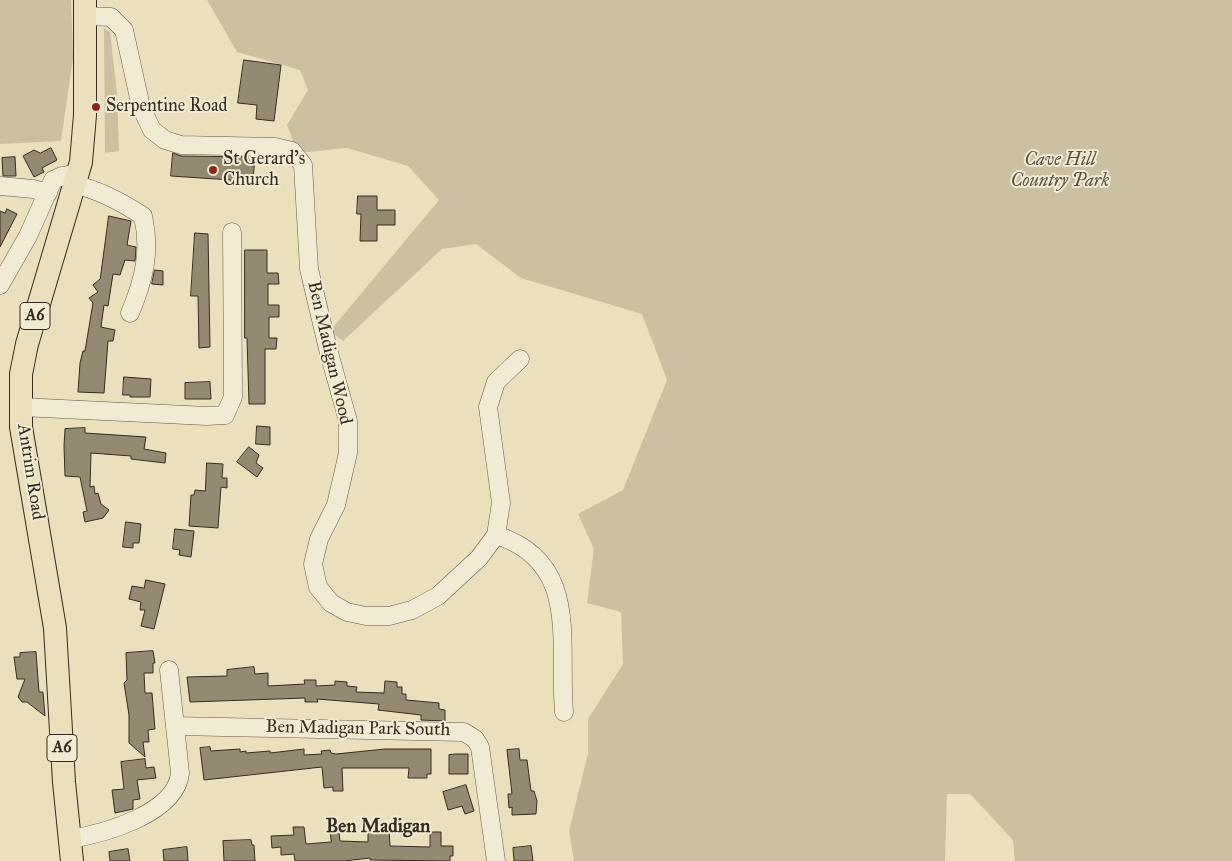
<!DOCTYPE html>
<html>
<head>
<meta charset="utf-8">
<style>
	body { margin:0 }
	canvas { display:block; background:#eae0bc }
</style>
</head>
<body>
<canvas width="1232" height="861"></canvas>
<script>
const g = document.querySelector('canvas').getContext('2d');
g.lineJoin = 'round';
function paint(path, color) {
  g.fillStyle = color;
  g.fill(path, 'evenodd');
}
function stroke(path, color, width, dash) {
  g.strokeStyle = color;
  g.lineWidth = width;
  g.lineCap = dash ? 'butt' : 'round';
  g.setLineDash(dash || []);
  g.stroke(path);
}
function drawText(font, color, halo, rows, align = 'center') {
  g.font = font + ' "IM FELL Great Primer",serif';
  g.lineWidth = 4;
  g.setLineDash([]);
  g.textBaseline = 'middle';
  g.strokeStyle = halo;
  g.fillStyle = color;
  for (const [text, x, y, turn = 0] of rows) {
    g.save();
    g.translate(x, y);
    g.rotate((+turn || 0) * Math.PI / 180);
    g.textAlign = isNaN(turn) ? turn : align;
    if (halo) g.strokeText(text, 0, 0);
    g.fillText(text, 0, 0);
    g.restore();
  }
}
paint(new Path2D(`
	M 0,0 L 71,0 L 73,58 L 61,141 L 0,144 Z
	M 207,0 L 1232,0 L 1232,861 L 1015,861 L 1013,840 L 970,794 L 947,794 L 945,861 L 574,861 L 569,831 L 588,753 L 588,719 L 623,664 L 621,612 L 587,603 L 594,549 L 578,514 L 623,490 L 667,380 L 642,314 L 521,278 L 476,244 L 442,249 L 343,341 L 330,331 L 439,200 L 408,166 L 347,148 L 298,153 L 287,125 L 308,90 L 300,70 L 237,52 Z
	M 104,28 L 110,32 L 117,93 L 119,151 L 105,153 Z`), '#cbc1a1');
const building = new Path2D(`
	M 244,60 L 281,65 L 274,121 L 256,119 L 257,105 L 238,103 Z
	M 51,148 L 57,160 L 42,168 L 44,172 L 34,177 L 23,156 L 34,150 L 40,153 Z
	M 173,153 L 181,156 L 255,157 L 253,180 L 241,179 L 241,184 L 231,183 L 231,180 L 171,176 Z
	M 15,157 L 16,176 L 3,176 L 2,158 Z
	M 358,196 L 377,196 L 377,210 L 395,210 L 395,225 L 377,225 L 377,241 L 360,241 L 361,214 L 357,214 Z
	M 7,209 L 17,214 L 0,247 L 0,211 L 5,213 Z
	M 109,216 L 131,221 L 127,245 L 136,247 L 135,261 L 125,260 L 120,275 L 113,274 L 108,306 L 104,305 L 101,327 L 115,330 L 113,341 L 108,341 L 104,393 L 78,392 L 80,363 L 83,351 L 85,351 L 93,303 L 89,298 L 98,292 L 93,285 L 100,279 Z
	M 195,233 L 208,234 L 210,347 L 199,348 L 198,296 L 191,296 Z
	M 245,250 L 267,250 L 267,273 L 278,273 L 279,284 L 268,284 L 268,305 L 279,305 L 279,317 L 269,317 L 269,338 L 277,338 L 276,349 L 265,349 L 265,404 L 249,404 L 247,338 L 245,338 Z
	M 155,270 L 163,271 L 163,285 L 152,284 Z
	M 124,377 L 151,379 L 150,397 L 130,397 L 130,395 L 123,395 Z
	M 210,382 L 211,399 L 185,399 L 185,383 Z
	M 257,426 L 270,427 L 270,445 L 256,444 Z
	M 85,428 L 85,433 L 146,437 L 144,449 L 166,453 L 165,463 L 131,459 L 131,456 L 91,453 L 90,487 L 94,486 L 95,494 L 98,493 L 101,504 L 109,510 L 103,518 L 85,522 L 83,512 L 87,511 L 80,477 L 65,476 L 64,446 L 65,429 Z
	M 249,447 L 259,455 L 256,463 L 263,468 L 257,477 L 237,462 Z
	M 207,463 L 223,464 L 222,478 L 227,478 L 227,488 L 221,487 L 218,528 L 189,526 L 191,495 L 194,495 L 195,490 L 205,491 Z
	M 126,522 L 141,524 L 139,543 L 133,543 L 133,548 L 123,547 Z
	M 175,529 L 194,531 L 191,557 L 179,555 L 180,550 L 173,549 Z
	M 146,580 L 165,584 L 154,629 L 141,626 L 145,610 L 140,610 L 141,602 L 129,599 L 132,586 L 144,588 Z
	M 153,651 L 155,663 L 153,663 L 153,673 L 144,673 L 145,693 L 152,693 L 155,729 L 148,730 L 149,742 L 143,742 L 145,757 L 129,743 L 129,715 L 124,683 L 127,680 L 126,653 Z
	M 36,652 L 39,692 L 43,692 L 45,716 L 27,702 L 22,702 L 18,697 L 25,679 L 17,679 L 14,657 L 20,657 L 20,653 Z
	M 254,667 L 255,674 L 268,673 L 268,686 L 305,684 L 304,680 L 316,680 L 316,686 L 335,685 L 335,681 L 347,682 L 347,686 L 357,687 L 356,692 L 384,693 L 385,681 L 397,682 L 397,687 L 402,687 L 402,694 L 406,694 L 406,700 L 439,703 L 439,709 L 445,710 L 445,721 L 421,720 L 421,715 L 378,710 L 379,704 L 317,699 L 318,702 L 305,702 L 305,698 L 190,702 L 187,677 L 227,676 L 227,670 Z
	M 210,747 L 211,751 L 240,749 L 240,752 L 246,751 L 246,753 L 270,751 L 270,753 L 304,749 L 304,755 L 322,754 L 321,751 L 330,750 L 331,753 L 336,754 L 385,749 L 431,749 L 431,774 L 427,774 L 427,778 L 408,778 L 409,768 L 342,768 L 343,791 L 333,791 L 333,787 L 324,788 L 322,767 L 204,780 L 200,748 Z
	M 519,749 L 520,760 L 527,760 L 531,791 L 534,791 L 537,801 L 536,814 L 512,815 L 512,807 L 509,808 L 508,794 L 512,794 L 507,750 Z
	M 456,754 L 468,754 L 468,774 L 449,774 L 449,755 Z
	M 145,759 L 146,768 L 154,767 L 156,778 L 137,780 L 140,799 L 133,800 L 133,809 L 115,813 L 112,790 L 124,789 L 121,762 Z
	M 466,785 L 474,811 L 465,814 L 462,806 L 448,810 L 443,792 Z
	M 329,822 L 338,822 L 340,841 L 368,842 L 368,828 L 389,829 L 390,846 L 430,847 L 430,832 L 441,832 L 441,846 L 453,846 L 453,856 L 450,856 L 450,861 L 370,860 L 370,858 L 344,861 L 295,861 L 294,854 L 281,855 L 281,847 L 272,848 L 271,836 L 294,835 L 293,827 L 304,827 L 306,844 L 331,842 Z
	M 251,840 L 252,845 L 254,845 L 255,861 L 224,861 L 223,841 Z
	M 531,846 L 533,861 L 514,861 L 513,848 Z
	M 187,847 L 188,861 L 164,861 L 163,850 Z
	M 128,849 L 130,861 L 110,861 L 109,852 Z`);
paint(building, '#948a71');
stroke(building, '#362c1f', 1);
const minor = new Path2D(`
	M 85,16 L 111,17 L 124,30 L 141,107 L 152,130 L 165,140 L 181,145 L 275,147 L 292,151 L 303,165 L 309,269 L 329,353 L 348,421 L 348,453 L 336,505 L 319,539 L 313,564 L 318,587 L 331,603 L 347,612 L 366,616 L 389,616 L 412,610 L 438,596 L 479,558 L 496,535 L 501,503 L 488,407 L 496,382 L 520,359
	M 76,185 C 99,190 123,203 143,216 C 151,251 144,280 130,313
	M 0,186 L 33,189 L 48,193
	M 0,285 L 28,236 L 53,180 L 62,176 L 79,173
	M 21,407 L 207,416 L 225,415 L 233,397 L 232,232
	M 496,535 C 581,562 558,642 564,712
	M 175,726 L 464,732 L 475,739 L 480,747 L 496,861
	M 69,839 C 103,834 176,814 180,773 L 169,670`);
const major = new Path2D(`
	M 72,861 L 64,782 L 55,628 L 21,427 L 21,374 L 27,344 L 81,162 L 85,115 L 85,0`);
stroke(minor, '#635946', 19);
stroke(major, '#362c1f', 24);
stroke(minor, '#f1ebd3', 18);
stroke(major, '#eae0bc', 22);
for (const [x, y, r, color] of [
	[96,107,5,"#8f2418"],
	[213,170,5,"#8f2418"]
]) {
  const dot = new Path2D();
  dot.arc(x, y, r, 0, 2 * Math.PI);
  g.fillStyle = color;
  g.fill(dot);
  stroke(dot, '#f1ebd3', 2);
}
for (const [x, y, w] of [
	[35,316,30],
	[62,748,30]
]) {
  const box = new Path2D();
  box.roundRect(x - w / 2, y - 13.5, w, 27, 4);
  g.fillStyle = '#f1ebd3';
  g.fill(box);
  stroke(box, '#362c1f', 1);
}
drawText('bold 16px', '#362c1f', null, [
	["A6",35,316],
	["A6",62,748]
]);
drawText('18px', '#362c1f', '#f1ebd3', [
	["Serpentine Road",106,107],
	["St Gerard's",223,160],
	["Church",223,181]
], 'left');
drawText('italic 18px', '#5b5140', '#f1ebd3', [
	["Cave Hill",1060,161],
	["Country Park",1060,182]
]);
drawText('18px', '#362c1f', '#f1ebd3', [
	["Ben Madigan Wood",329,353,77],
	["Antrim Road",30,472,81],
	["Ben Madigan Park South",358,729,1]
]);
drawText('bold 19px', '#362c1f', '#f1ebd3', [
	["Ben Madigan",378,827]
]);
</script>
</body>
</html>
